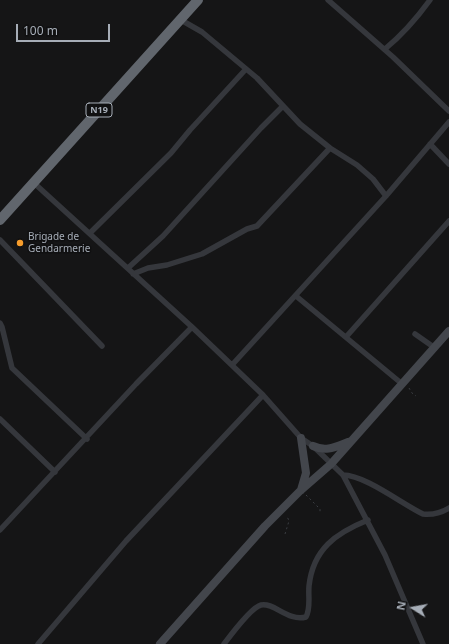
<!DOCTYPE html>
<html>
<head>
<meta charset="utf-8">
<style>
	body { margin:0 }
	#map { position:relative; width:449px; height:644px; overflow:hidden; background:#151516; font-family:"Noto Sans",sans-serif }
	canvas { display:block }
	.north { position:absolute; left:393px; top:588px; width:40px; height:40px; -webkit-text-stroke:3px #101011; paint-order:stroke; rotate:281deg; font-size:11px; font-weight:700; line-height:16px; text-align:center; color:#a6adb7 }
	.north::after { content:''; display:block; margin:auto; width:14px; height:18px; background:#a6adb7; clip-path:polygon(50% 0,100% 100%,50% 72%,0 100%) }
	.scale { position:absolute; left:16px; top:24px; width:94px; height:18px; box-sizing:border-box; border:2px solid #a6adb7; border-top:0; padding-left:5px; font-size:12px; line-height:14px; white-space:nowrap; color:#a6adb7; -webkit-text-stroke:3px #101011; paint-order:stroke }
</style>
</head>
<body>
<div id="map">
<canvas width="449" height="644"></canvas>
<div class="north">N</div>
<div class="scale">100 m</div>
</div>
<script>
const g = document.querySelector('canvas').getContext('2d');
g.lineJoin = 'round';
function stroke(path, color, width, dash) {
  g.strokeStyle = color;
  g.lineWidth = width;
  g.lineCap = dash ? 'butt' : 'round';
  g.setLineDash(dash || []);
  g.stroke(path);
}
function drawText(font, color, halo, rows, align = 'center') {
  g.font = font + ' "Noto Sans",sans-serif';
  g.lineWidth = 3;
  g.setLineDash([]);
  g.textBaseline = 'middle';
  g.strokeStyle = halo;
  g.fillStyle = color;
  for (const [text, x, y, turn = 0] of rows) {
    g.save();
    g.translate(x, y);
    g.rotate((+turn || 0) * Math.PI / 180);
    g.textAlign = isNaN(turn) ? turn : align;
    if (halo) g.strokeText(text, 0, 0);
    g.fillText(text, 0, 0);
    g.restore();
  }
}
stroke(new Path2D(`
	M 409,388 L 412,393 L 416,396
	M 306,495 L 320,509 L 320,513
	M 285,534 L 289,521 L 287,516`), '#3b3e43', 1, [2, 3]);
stroke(new Path2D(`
	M 328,0 L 393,57 L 449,111
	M 181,20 L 202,32 L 257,78 L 300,124 L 330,148 L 357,165 L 373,179 L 386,196
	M 385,49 C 402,35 417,18 430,0
	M 430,144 L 449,164
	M 34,183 L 192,327 L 263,395 L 301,438 L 313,446 L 343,475 L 385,555 L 423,644
	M 90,233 L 171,153 L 190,130 L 246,69
	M 0,240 L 102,346
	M 128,268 L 163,236 L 261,128 L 283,106
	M 133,274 L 148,268 L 167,265 L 202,254 L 247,229 L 257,226 L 330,148
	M 296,296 L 401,383
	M 0,323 L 2,327 L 12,368 L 87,439
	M 415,334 L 435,348
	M 346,337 L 449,221
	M 232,365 L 386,196 L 449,122
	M 0,419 L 55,472
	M 343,475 C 365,475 402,504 423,514 C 433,515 441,513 449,508
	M 0,530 L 136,384 L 192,327
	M 38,644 L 126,541 L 263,395
	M 224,644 C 230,636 252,607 261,605 C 274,602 288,622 306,617 C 311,608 308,596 309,586 C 313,549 336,533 368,520`), '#35373c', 5.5);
stroke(new Path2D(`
	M 313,446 C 326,452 335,447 348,442
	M 301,490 L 306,473 L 301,438
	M 160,644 L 265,526 L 300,491 L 331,464 L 449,331`), '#43464c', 8);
stroke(new Path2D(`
	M 0,220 L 198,0`), '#61666d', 10);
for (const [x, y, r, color] of [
	[20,243,4,"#f79d2c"]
]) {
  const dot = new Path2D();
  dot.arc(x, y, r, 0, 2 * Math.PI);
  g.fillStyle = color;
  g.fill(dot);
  stroke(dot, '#101011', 1.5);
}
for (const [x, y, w] of [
	[99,110,26]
]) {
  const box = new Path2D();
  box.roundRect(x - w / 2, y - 7, w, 14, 3);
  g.fillStyle = '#101011';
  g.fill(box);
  stroke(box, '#a6adb7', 1);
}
drawText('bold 9px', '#a6adb7', null, [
	["N19",99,110]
]);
drawText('10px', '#a6adb7', '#101011', [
	["Brigade de",28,237],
	["Gendarmerie",28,249]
], 'left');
</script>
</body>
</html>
